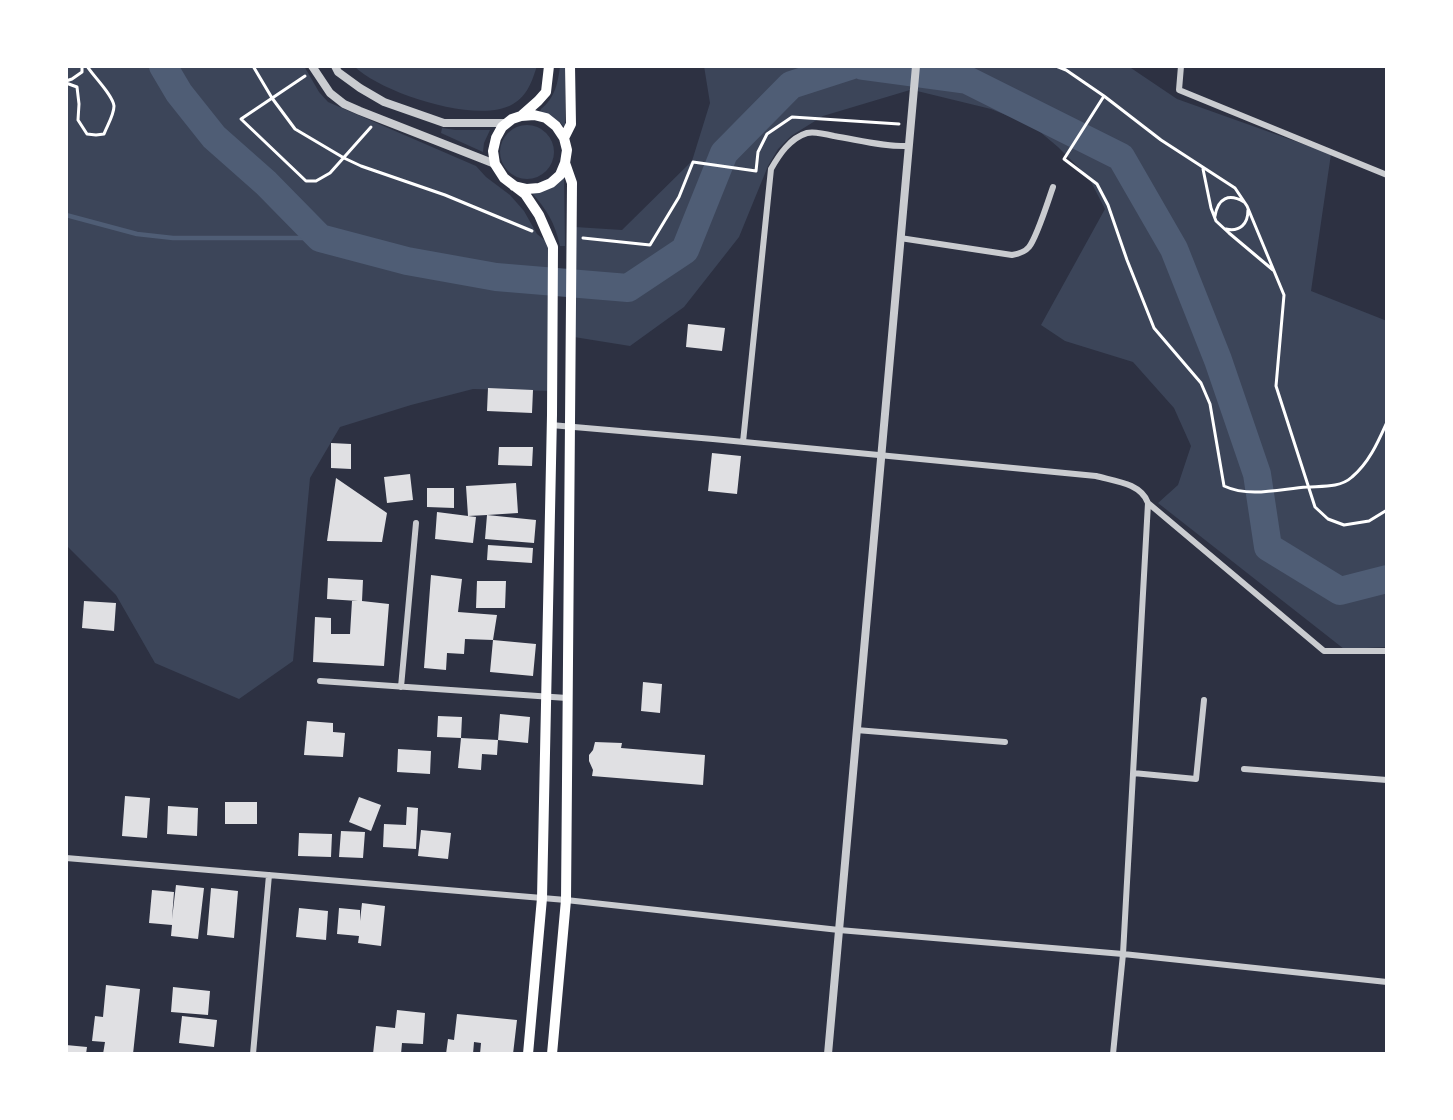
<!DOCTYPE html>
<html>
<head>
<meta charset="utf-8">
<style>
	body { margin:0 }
	#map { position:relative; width:1453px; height:1120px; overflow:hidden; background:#2d3142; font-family:Overpass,sans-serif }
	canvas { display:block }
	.frame { position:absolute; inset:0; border:68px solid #fff; pointer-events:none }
</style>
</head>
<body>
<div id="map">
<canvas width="1453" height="1120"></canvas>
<div class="frame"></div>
</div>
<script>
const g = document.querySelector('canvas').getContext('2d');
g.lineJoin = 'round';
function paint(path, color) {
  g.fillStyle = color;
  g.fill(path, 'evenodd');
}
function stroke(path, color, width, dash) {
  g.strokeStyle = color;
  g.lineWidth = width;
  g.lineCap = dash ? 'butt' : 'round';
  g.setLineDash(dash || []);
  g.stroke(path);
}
paint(new Path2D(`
	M 66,66 L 304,66 L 319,92 L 328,102 L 476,166 L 486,177 L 510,195 L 524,211 L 537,234 L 553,247 L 552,391 L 473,389 L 411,405 L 340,427 L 310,478 L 293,661 L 239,699 L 155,663 L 116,595 L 66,545 Z
	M 354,66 L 537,66 C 532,81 528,95 513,104 C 478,125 381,93 354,66 Z
	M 560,66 L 565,66 L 565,128 L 560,122 L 540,112 L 541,109 C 555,98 558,83 560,66 Z
	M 704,66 L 912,66 L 910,90 L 823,116 L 791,136 L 778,149 L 768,166 L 739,237 L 684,307 L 630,346 L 574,337 L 575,227 L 622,230 L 692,161 L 710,103 Z
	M 919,66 L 1128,66 L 1177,99 L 1331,154 L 1311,291 L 1387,321 L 1387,396 L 1385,419 L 1387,420 L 1387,647 L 1344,649 L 1158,503 L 1178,485 L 1191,446 L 1174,408 L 1133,362 L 1065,341 L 1041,325 L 1105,209 L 1089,178 L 1058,147 L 1033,126 L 991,109 L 917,91 Z
	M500 152a27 27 0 1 1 54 0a27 27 0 1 1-54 0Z
	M 442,128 L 456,130 L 490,130 L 484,143 L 483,152 L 441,133 Z
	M 564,173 L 565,246 L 560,246 C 555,223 547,210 532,193 Z`), '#3c4559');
stroke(new Path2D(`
	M 66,215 L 137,234 L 173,238 L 320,238`), '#4f5d75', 4.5);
stroke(new Path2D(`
	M 163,66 L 179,93 L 214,137 L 266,183 L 320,238 L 407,261 L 496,277 L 628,288 L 685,250 L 724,153 L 791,85 L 850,66
	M 863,66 L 967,80 L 1121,157 L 1174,249 L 1218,360 L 1257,474 L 1268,547 L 1340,591 L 1387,579`), '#4f5d75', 28);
paint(new Path2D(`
	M 688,324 L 725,328 L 722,351 L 686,347 Z
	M 488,388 L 533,390 L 532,413 L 487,411 Z
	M 331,443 L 351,444 L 351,469 L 331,468 Z
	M 499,447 L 533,447 L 532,466 L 498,465 Z
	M 712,453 L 741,456 L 737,494 L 708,491 Z
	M 410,474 L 413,500 L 387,503 L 384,477 Z
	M 336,478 L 387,513 L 382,542 L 327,541 Z
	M 516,483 L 518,513 L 487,515 L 536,520 L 534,543 L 485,539 L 487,515 L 468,516 L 466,486 Z
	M 427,488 L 454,488 L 454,508 L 427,507 Z
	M 437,512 L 476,517 L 473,543 L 435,539 Z
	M 488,545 L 533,548 L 532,563 L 487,560 Z
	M 431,575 L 462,579 L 458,612 L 497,615 L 493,640 L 465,639 L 464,654 L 447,653 L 446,670 L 424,668 Z
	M 328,578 L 363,580 L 362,601 L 389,604 L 384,666 L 313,662 L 315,617 L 331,618 L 331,634 L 350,634 L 352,601 L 358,601 L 327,599 Z
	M 477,581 L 506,581 L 505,608 L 476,608 Z
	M 84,601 L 116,603 L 114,631 L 82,628 Z
	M 493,640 L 536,644 L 533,676 L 490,672 Z
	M 643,682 L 662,684 L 660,713 L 641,711 Z
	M 500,714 L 530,717 L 528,743 L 498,740 Z
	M 438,716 L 462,717 L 461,738 L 437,737 Z
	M 307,721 L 333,723 L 333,732 L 345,733 L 343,757 L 304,755 Z
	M 461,738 L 498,740 L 497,755 L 482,754 L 481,770 L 458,768 Z
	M 595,742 L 622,743 L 621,748 L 705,755 L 703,785 L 592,776 L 593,770 L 589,761 L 589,755 L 593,750 Z
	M 398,749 L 431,751 L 430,774 L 397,772 Z
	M 125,796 L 150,798 L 147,838 L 122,836 Z
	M 359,797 L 381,805 L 371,831 L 349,822 Z
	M 225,802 L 257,802 L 257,824 L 225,824 Z
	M 168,806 L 198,808 L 197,836 L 167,834 Z
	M 407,807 L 418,808 L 416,849 L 383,847 L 384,824 L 406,825 Z
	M 421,830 L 451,833 L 448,859 L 418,856 Z
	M 341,831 L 365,832 L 363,858 L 339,857 Z
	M 299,833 L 332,834 L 331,857 L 298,856 Z
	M 176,885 L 204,888 L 198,939 L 171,936 L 172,925 L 149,923 L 152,890 L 174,892 L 172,919 Z
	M 211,888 L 238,891 L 234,938 L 207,935 Z
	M 362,903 L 385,906 L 381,946 L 358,943 L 359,936 L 337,934 L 339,908 L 360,910 L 360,921 Z
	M 299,908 L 328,911 L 326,940 L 296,937 Z
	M 106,985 L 140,989 L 133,1054 L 103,1054 L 105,1042 L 92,1041 L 95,1016 L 103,1017 Z
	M 173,987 L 210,991 L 208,1015 L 171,1012 Z
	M 397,1010 L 425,1013 L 423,1044 L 402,1043 L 401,1054 L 373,1054 L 376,1026 L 395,1028 Z
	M 457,1014 L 517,1020 L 513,1054 L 480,1054 L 481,1043 L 474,1042 L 473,1054 L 446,1054 L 448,1039 L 454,1040 Z
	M 182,1016 L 217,1020 L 214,1047 L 179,1043 Z
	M 66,1045 L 87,1047 L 86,1054 L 66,1054 Z`), '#e0e0e3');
stroke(new Path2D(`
	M 253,66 L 272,98 L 295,129 L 344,158 L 361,166 L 445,195 L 532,231
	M 1056,66 L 1066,70 L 1104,96 L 1161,140 L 1235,188 L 1247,206 L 1284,295 L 1276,386 L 1315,507 L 1328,519 L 1344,525 L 1369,521 L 1387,510
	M 305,76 L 241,119 L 306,181 L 316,181 L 330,173 L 371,127
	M 66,81 L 72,79 L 82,72 L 82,66
	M 66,83 L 77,87 L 79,104 L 78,120 L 87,134 L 96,135 L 104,134 C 107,126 114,115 114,106 C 113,95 93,76 87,66
	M 1104,96 L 1064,159 L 1097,184 L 1108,205 L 1127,260 L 1154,328 L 1201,383 L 1210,404 L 1224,486 C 1250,498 1280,489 1307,487 C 1322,486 1340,488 1352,477 C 1369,463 1378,442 1387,422
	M 1203,169 L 1211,208 L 1216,221 L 1229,233 L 1273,270
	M 1215,216 C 1218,198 1229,193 1244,202
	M 1226,229 C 1240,232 1248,224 1248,210
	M 583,238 L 650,245 L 679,197 L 693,162 L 756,171 L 758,152 L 767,134 L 792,117 L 899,124`), '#fff', 3);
stroke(new Path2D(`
	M 1181,66 L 1179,90 L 1387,175
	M 900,238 L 1012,255 C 1018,254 1025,252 1029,247 C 1037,237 1048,201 1053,187
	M 551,425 L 713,439 L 1096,476 C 1114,481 1141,483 1148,503 L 1123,954 L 1113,1054
	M 743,442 L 771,169 C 779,155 790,138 807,133 C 814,131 826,134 834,136 C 859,140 884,147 909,146
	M 1148,503 L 1324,651 L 1387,651
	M 320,681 L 567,698
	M 401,687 L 416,523
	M 856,730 L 1005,742
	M 1244,769 L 1387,780
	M 1133,773 L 1196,779 L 1204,700
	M 66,858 L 566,900 L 839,930 L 1123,954 L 1387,982
	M 253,1054 L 269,875`), '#caccd0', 6);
stroke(new Path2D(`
	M 312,66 L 330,93 L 344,104 L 360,111 L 495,164
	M 335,66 L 338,72 L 360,88 L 384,102 L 444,123 L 506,123
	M 828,1054 L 916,66`), '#caccd0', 8);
stroke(new Path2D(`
	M 521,116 L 538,101 L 546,92 L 549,66
	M 564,138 L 571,124 L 570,66
	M 514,186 L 527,189 L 539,188 L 551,183 L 560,175 L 565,163 L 567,150 L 564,138 L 556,126 L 546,118 L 534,115 L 521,116 L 512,119 L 502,127 L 496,138 L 493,151 L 495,164 L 504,178 L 525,194 L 539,215 L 553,247 L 552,415 L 542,898 L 528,1054
	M 552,1054 L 566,900 L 572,183 L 565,163`), '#fff', 10);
</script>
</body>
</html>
